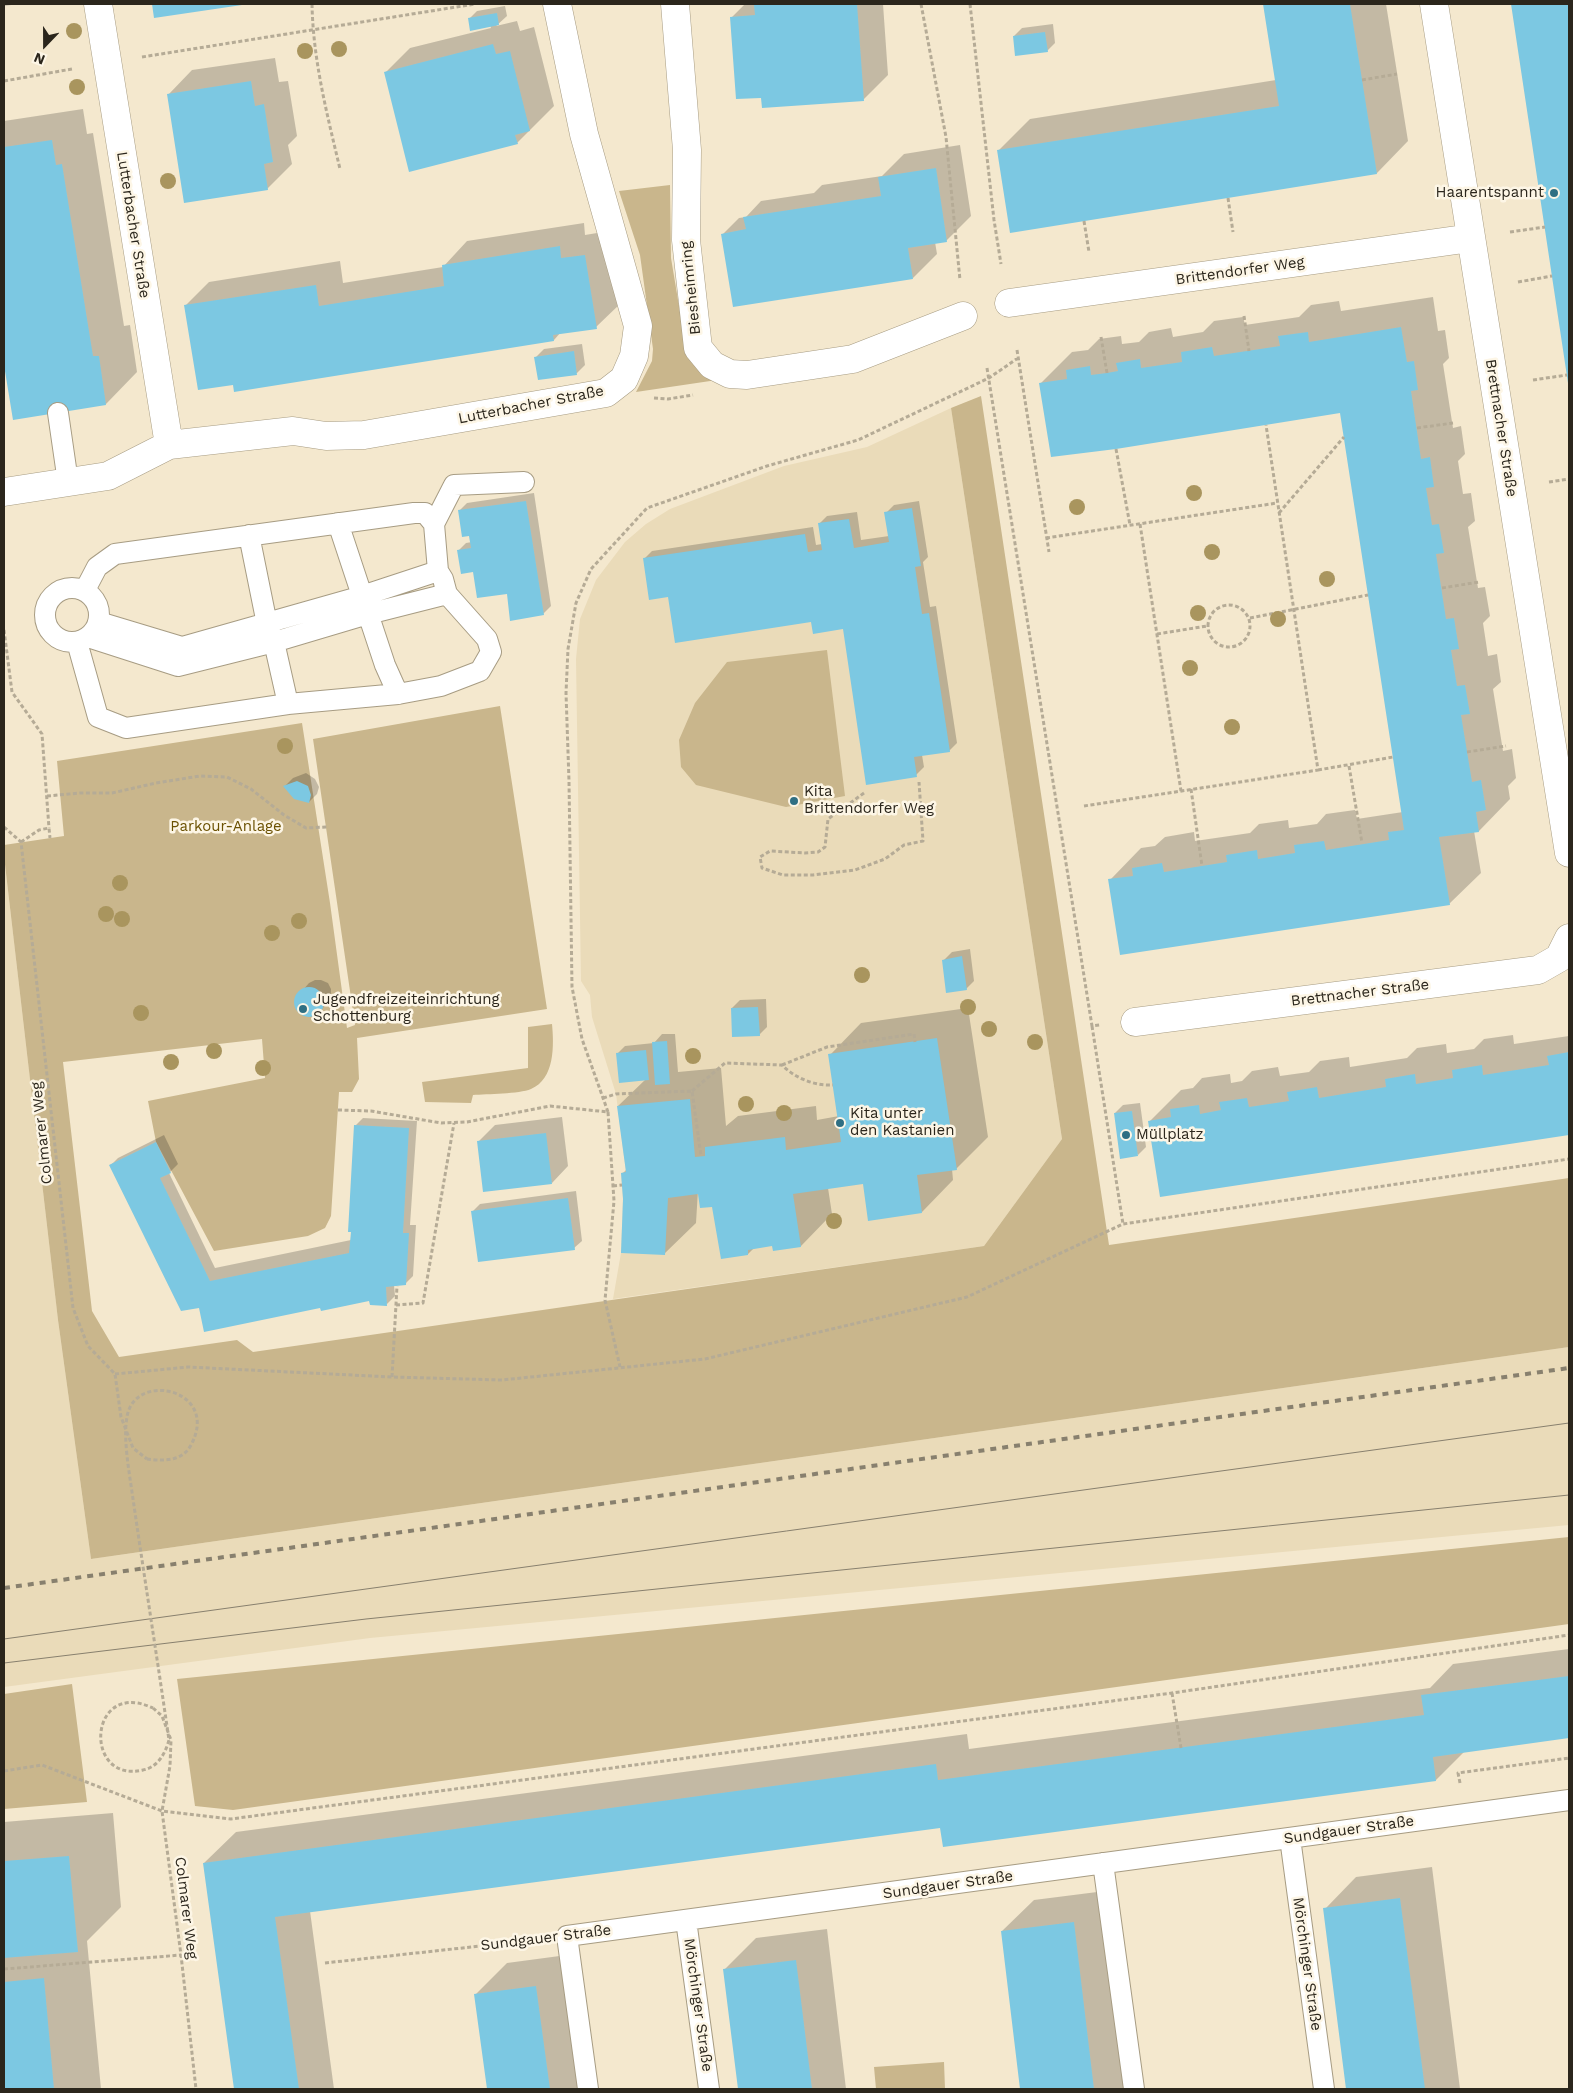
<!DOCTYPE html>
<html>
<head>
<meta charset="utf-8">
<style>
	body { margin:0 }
	#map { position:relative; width:1573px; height:2093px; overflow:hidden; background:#f4e8ce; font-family:"Work Sans",sans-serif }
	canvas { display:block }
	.frame { position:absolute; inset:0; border:5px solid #2b261c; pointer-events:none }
	.north { position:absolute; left:20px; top:20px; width:50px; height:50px; -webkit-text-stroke:4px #fdf6e6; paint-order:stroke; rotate:202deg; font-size:14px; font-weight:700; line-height:20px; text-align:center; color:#2b261c }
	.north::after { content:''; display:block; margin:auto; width:18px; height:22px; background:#2b261c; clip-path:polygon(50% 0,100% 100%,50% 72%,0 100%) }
</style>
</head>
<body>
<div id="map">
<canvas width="1573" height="2093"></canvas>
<div class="frame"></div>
<div class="north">N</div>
</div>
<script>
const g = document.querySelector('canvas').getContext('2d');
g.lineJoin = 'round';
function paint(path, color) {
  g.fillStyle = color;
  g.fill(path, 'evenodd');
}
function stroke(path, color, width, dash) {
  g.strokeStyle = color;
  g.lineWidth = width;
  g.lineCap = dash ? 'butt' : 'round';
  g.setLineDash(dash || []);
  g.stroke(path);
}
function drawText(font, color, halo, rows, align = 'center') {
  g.font = font + ' "Work Sans",sans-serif';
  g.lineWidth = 5;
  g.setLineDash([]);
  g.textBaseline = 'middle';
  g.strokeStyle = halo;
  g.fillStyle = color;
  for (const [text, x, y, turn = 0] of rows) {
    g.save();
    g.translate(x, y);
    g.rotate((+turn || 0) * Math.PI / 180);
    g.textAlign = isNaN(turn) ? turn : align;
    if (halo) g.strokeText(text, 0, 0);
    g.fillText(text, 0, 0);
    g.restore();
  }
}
paint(new Path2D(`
	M 951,408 L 1062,1139 L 984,1246 L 613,1299 L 621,1253 L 623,1199 L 621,1173 L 626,1172 L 616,1094 L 592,1017 L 590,995 L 581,981 L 576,659 L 580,619 L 596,580 L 625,542 L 646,524 L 670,509 L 784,466 L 867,447 Z
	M 4,856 L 58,1320 L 91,1559 L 1569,1347 L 1569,1525 L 370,1638 L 4,1687 Z`), '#eadbb9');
paint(new Path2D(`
	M 670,185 L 671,258 L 686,348 L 717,380 L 636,392 L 652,361 L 653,349 L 640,255 L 619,191 Z
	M 981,396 L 1109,1245 L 1569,1178 L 1569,1347 L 91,1559 L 58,1320 L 4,856 L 4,845 L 64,836 L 57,761 L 302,723 L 330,903 L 347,1028 L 355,1025 L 313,739 L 500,706 L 547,1009 L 357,1038 L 359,1079 L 352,1092 L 339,1092 L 331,1216 L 325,1228 L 308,1236 L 214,1251 L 156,1142 L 148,1101 L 265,1078 L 262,1039 L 63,1062 L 92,1311 L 119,1357 L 237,1340 L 253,1352 L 984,1246 L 1062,1139 L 951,408 Z
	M 827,650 L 845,796 L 786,807 L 696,785 L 681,767 L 679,740 L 695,703 L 727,662 Z
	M 552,1024 C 554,1045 555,1079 531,1089 C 519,1094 487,1094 473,1095 L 471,1103 L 425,1102 L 422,1082 L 528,1068 L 528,1027 Z
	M 1569,1537 L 1569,1624 L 233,1810 L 195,1806 L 177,1679 Z
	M 72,1684 L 87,1802 L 4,1809 L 4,1694 Z
	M 944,2062 L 945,2089 L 876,2089 L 874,2067 Z`), '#c9b68c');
paint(new Path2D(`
	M 4,4 L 19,4 L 4,6 Z
	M 154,4 L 239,4 L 155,17 Z
	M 745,4 L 883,4 L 888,75 L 864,99 L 762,96 L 732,17 Z
	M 1264,4 L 1386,4 L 1408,141 L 1377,173 L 998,151 L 1030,119 L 1276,80 Z
	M 1512,4 L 1569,4 L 1569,381 Z
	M 505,6 L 507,16 L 496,26 L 517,21 L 520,31 L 534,27 L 554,106 L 517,143 L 386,72 L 410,48 L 491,28 L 490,25 L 469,19 L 477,11 Z
	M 1053,24 L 1055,43 L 1047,51 L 1014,36 L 1022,28 Z
	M 275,58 L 279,82 L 288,81 L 297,136 L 288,145 L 292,164 L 267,189 L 168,95 L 192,70 Z
	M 83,109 L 87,134 L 93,133 L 124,326 L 130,325 L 137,372 L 106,404 L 14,419 L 4,357 L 4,121 Z
	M 960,145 L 971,216 L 946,241 L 935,242 L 937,254 L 913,278 L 723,234 L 739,218 L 746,217 L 761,201 L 814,193 L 822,185 L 882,176 L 904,154 Z
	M 584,223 L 585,235 L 609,231 L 621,303 L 596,327 L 561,332 L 554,340 L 234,384 L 185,306 L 209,282 L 340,261 L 343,283 L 443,267 L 467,241 Z
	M 1433,297 L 1438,331 L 1445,330 L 1449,358 L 1443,364 L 1453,428 L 1461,426 L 1465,454 L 1458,461 L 1463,494 L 1471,493 L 1475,521 L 1468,527 L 1478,588 L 1485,587 L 1490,616 L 1483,623 L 1488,656 L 1497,654 L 1501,682 L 1493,689 L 1503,751 L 1512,749 L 1516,778 L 1508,786 L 1510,799 L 1479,831 L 1474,831 L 1481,873 L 1449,904 L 1110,880 L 1141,848 L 1155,846 L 1165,837 L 1194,832 L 1195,841 L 1250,833 L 1259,824 L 1288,820 L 1289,828 L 1317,824 L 1326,814 L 1355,810 L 1357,819 L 1403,812 L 1341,411 L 1040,384 L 1072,352 L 1088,350 L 1099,339 L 1121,336 L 1122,344 L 1139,342 L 1149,332 L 1171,328 L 1173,337 L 1203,332 L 1214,321 L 1243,317 L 1245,325 L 1299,317 L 1311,305 L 1339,301 L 1341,311 Z
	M 582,344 L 585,365 L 577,373 L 539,379 L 536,357 L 544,349 Z
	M 534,493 L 551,606 L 543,614 L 474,571 L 458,551 L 466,543 L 472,542 L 459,511 L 467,503 Z
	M 919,501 L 928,557 L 923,562 L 930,607 L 936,606 L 957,743 L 949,751 L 922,755 L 924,767 L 916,775 L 844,628 L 669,595 L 644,559 L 652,551 L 813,527 L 816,545 L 822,544 L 819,524 L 827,516 L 857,512 L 861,540 L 889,536 L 886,513 L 894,505 Z
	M 306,773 L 315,779 L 319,787 L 317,794 L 309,802 L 285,786 L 293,778 Z
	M 970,949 L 974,981 L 966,989 L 944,960 L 952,952 Z
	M 315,980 L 321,980 L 328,983 L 331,989 L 331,996 L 328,1002 L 320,1011 L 313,1015 L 306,1015 L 300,1012 L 296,1005 L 296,998 L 309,983 Z
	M 766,999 L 767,1027 L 759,1035 L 732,1008 L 740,1000 Z
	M 968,1008 L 988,1137 L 956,1169 L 952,1169 L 953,1180 L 922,1212 L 864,1183 L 828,1188 L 832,1214 L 801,1246 L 773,1245 L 754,1248 L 748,1254 L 713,1205 L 698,1190 L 696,1223 L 664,1254 L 625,1199 L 622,1174 L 627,1169 L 618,1106 L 646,1079 L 617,1054 L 625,1046 L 654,1043 L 662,1034 L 675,1034 L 678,1072 L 721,1068 L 726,1126 L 738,1116 L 816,1106 L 817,1120 L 839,1116 L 830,1055 L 861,1023 Z
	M 1513,1035 L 1514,1044 L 1569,1036 L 1569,1134 L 1161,1195 L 1150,1121 L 1181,1090 L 1193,1088 L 1202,1078 L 1230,1074 L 1231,1083 L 1242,1081 L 1252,1071 L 1278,1067 L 1280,1076 L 1309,1072 L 1320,1061 L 1349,1057 L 1350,1067 L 1407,1058 L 1417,1048 L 1446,1044 L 1447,1053 L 1474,1049 L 1484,1039 Z
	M 1140,1103 L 1146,1147 L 1138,1155 L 1115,1113 L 1123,1105 Z
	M 562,1117 L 568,1166 L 552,1183 L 478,1142 L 495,1125 Z
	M 363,1118 L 417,1121 L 410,1225 L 416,1225 L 413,1276 L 405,1284 L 394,1285 L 395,1296 L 387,1304 L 370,1299 L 321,1306 L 199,1306 L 110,1166 L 118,1158 L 164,1135 L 178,1164 L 169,1173 L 215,1268 L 351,1240 L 355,1126 Z
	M 576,1191 L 582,1241 L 574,1248 L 472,1212 L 480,1204 Z
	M 1569,1649 L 1569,1737 L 1465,1751 L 1436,1780 L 941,1826 L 310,1911 L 334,2089 L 235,2089 L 204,1863 L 236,1832 L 967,1734 L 969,1749 L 1430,1688 L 1453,1664 Z
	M 113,1813 L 121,1907 L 87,1941 L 101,2089 L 4,2089 L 4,1822 Z
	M 1432,1867 L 1460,2089 L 1348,2089 L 1325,1909 L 1356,1877 Z
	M 1105,1891 L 1130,2089 L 1021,2089 L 1002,1931 L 1034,1900 Z
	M 827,1929 L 846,2089 L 739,2089 L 725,1969 L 756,1938 Z
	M 567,1955 L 585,2089 L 489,2089 L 476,1994 L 507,1963 Z`), '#0003');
paint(new Path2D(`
	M 152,4 L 242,4 L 242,5 L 154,18 Z
	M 767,4 L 857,4 L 864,101 L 762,108 L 761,98 L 736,99 L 730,17 L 755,15 L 754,5 Z
	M 1263,4 L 1350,4 L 1377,174 L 1010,233 L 997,150 L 1279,106 Z
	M 1511,4 L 1569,4 L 1569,383 L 1568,383 Z
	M 497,13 L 499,25 L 470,31 L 468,18 Z
	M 1045,32 L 1048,52 L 1015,56 L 1013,36 Z
	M 493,44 L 496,54 L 510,51 L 530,131 L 515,135 L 518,144 L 409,172 L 384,72 Z
	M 251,81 L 255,106 L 264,104 L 273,162 L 264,164 L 268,190 L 184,203 L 167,94 Z
	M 52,140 L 56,165 L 62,164 L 93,356 L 99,356 L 106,405 L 13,420 L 4,365 L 4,147 Z
	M 936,168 L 947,242 L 908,248 L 913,279 L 733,307 L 721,234 L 746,229 L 743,217 L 881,196 L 878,177 Z
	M 560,246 L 561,258 L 585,255 L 597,329 L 553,335 L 554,341 L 234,392 L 233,385 L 198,390 L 184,305 L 316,285 L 319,306 L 444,286 L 442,265 Z
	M 1401,327 L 1407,362 L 1414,361 L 1418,390 L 1411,391 L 1421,459 L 1430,457 L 1434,487 L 1426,488 L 1432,525 L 1439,524 L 1444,553 L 1436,554 L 1446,619 L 1454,618 L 1459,649 L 1451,650 L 1457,686 L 1465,685 L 1470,714 L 1461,715 L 1472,782 L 1481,780 L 1486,810 L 1476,812 L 1479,832 L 1439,837 L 1450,905 L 1120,955 L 1108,879 L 1133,876 L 1132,868 L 1162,863 L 1164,872 L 1227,862 L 1226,855 L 1257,850 L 1258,859 L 1295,853 L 1294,845 L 1324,841 L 1326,850 L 1389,840 L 1388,832 L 1404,830 L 1340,413 L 1116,449 L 1051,457 L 1039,383 L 1067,379 L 1066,370 L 1090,366 L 1091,375 L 1107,373 L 1118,371 L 1116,363 L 1140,359 L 1141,368 L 1182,362 L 1181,352 L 1212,347 L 1214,356 L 1280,346 L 1278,336 L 1308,332 L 1309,342 Z
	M 574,351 L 577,375 L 538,380 L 534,357 Z
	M 526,501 L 544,615 L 510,621 L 507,594 L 477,598 L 473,572 L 461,574 L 457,550 L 471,548 L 469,536 L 462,537 L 458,510 Z
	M 912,508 L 921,566 L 915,567 L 922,614 L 929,613 L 950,752 L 914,757 L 917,777 L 866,785 L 843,629 L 813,634 L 811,622 L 675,643 L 668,597 L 649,600 L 643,558 L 805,534 L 808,552 L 822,550 L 818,523 L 849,519 L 854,548 L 889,542 L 884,512 Z
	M 297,781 L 308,786 L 311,795 L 309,803 L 294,799 L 283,786 Z
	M 962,956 L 967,990 L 946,993 L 942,960 Z
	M294 1002a15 15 0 1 1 30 0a15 15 0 1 1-30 0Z
	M 758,1007 L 760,1036 L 732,1037 L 731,1008 Z
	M 937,1038 L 957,1170 L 917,1175 L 922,1213 L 868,1221 L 863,1184 L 793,1194 L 801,1247 L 773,1251 L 772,1246 L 748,1250 L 748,1255 L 721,1259 L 712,1207 L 700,1208 L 698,1194 L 668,1198 L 665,1255 L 621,1253 L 623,1199 L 621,1173 L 626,1172 L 617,1106 L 690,1099 L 695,1157 L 705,1156 L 705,1147 L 785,1137 L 786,1150 L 841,1142 L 828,1054 Z
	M 667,1041 L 670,1084 L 655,1085 L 652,1042 Z
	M 646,1050 L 649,1080 L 619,1083 L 616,1053 Z
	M 1569,1052 L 1569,1135 L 1160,1197 L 1148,1121 L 1171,1117 L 1170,1109 L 1199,1105 L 1200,1114 L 1221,1110 L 1219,1102 L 1247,1098 L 1249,1107 L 1289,1101 L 1287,1092 L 1317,1087 L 1319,1098 L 1386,1087 L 1385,1079 L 1415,1074 L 1416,1084 L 1453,1078 L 1452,1070 L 1482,1065 L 1483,1075 L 1549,1065 L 1547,1056 Z
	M 1132,1111 L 1138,1156 L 1120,1159 L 1114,1113 Z
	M 354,1125 L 409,1128 L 403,1233 L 409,1233 L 406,1285 L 386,1287 L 387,1306 L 370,1305 L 369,1301 L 321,1311 L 320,1308 L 204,1332 L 199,1308 L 181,1311 L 109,1165 L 156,1142 L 171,1173 L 160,1178 L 210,1281 L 349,1253 L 351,1232 L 348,1232 Z
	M 546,1133 L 552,1184 L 483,1192 L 477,1141 Z
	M 568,1198 L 575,1250 L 478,1262 L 471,1211 Z
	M 1569,1676 L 1569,1738 L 1433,1757 L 1436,1781 L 943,1847 L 940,1828 L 275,1917 L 299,2089 L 234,2089 L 203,1863 L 936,1764 L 938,1780 L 1424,1715 L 1421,1695 Z
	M 69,1856 L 78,1952 L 4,1958 L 4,1861 Z
	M 1400,1898 L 1425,2089 L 1346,2089 L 1323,1908 Z
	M 1074,1922 L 1094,2089 L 1020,2089 L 1001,1931 Z
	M 796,1960 L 812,2089 L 738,2089 L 723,1969 Z
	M 44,1978 L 54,2089 L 4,2089 L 4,1982 Z
	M 536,1986 L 550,2089 L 487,2089 L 474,1994 Z`), '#7cc8e2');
const lane = new Path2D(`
	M 58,413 L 68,482
	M 338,523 L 385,665 L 398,694
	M 249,535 L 267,624 L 274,642 L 288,704
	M 438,571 L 434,524 L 454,485 L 524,482
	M45 615a27 27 0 1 1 54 0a27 27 0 1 1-54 0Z
	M 85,590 L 97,567 L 115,554 L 414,513 L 425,513 L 434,524
	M 88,637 L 178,666 L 274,642 L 368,614 L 447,594 L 443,579 L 438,571 L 362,596 L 182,647 L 99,622
	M 77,642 L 98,717 L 126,728 L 288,704 L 398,694 L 441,686 L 480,671 L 491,652 L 487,639 L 447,594
	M 1290,1838 L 1324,2089
	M 1103,1863 L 1134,2089
	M 686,1920 L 709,2089
	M 588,2089 L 567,1936 L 1569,1800`);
const street = new Path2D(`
	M 98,4 L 169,445
	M 675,4 L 687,150 L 686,240 L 698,348 L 712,365 L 730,374 L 747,375 L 853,359 L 963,316
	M 1434,4 L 1569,853
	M 1009,303 L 1471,238
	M 4,492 L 108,476 L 169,445 L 293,431 L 326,436 L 364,435 L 606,393 L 624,379 L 634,356 L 638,326 L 584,134 L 557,4
	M 1135,1022 L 1538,970 L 1559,958 L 1569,938`);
stroke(lane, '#a79c83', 22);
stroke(street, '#a79c83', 29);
stroke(new Path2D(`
	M 312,4 C 313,60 327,114 340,169
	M 921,4 L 946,137 L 960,280
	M 970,4 L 994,220 L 1001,264
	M 142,57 L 475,4
	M 1362,80 L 1397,74
	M 4,81 L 72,69
	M 1228,198 L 1233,232
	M 1084,221 L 1089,252
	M 1510,232 L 1545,227
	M 1518,282 L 1552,276
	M 1244,316 L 1249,351
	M 1101,337 L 1107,373
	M 1017,350 L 1049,552
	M 987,368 L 1092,1026 L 1100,1025
	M 1533,380 L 1567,375
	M 654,398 L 668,399 L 693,395
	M 1417,428 L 1453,423
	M 1116,449 L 1130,525
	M 1549,482 L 1569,479
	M 1279,513 L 1344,437
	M 1140,524 L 1181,791
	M 1046,538 L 1277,503
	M 1442,588 L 1479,582
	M1208 626a21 21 0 1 1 42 0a21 21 0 1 1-42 0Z
	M 1250,618 L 1368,595
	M 4,630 L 12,692 L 42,734 L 49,828
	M 1157,634 L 1207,626
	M 1467,752 L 1506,746
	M 1349,766 L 1362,843
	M 1318,770 L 1393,757
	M 1191,789 L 1202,866
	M 864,793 L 828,819 L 825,847 L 818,852 L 805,853 L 770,851 L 760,857 L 762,868 L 783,875 L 813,875 L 855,870 L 885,859 L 904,845 L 923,841 L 919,782
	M 47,796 L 80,793 L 112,793 L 156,783 L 200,776 L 227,777 L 251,789 L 284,815 L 306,828 L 327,827
	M 1084,806 L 1318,770 L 1266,425
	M 4,827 L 21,842 L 73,1308 L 88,1346 L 115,1374 L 121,1417 L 133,1448 L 147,1459
	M 21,842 L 39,830 L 49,828 L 50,838
	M 1092,1026 L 1123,1224
	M 782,1065 L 827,1047 L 914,1034 L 915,1042
	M 692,1091 L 725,1063 L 782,1065 C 795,1078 814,1086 833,1085
	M 603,1098 L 616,1094 L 692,1091 L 701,1156
	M 338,1110 L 371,1111 L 441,1123 L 467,1122 L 550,1106 L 608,1112 L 614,1201 L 605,1300 L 620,1367
	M 608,1112 L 582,1039 L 572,987 L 569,781 L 566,693 L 568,649 L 576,603 L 591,569 L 647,508 L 767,466 L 858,440 L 989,378 L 1018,358
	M 613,1186 L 622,1185
	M 396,1305 L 423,1303 L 454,1123
	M 115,1374 L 188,1367 L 392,1377 L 502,1380 L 705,1359 L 967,1297 L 1123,1224 L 1569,1159
	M 392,1377 L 397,1286
	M 1172,1693 L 1181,1748
	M 153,1708 L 162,1716 L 171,1740 L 170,1766 L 162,1811 L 181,1955 L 196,2089
	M 4,1771 L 42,1765 L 162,1811 L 231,1819 L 1172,1693 L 1569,1635
	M 1460,1783 L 1458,1773 L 1569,1758
	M 325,1963 L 535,1940
	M 4,1969 L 181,1955`), '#b5ab96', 3, [4, 2.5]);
stroke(lane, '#fff', 20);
stroke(street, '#fff', 28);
stroke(new Path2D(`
	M 4,1639 L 1569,1423
	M 4,1663 L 366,1619 L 1569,1495`), '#88806e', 1);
stroke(new Path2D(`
	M 4,1588 L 1569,1368`), '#88806e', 4, [6, 6]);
stroke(new Path2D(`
	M 147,1459 C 163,1461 182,1462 191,1445 C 221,1389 134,1370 127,1417 C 123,1438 129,1471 132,1492 C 144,1575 157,1657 169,1740 C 165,1754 158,1767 143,1770 C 88,1783 87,1695 138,1703 C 143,1704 148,1706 153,1708`), '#b5ab96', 3, [4, 2.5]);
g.fillStyle = '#a9955e';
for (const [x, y] of [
	[74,31],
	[339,49],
	[305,51],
	[77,87],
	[168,181],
	[1194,493],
	[1077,507],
	[1212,552],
	[1327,579],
	[1198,613],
	[1278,619],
	[1190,668],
	[1232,727],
	[285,746],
	[120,883],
	[106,914],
	[122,919],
	[299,921],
	[272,933],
	[862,975],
	[968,1007],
	[141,1013],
	[989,1029],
	[1035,1042],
	[214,1051],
	[693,1056],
	[171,1062],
	[263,1068],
	[746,1104],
	[784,1113],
	[834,1221]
]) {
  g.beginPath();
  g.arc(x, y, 8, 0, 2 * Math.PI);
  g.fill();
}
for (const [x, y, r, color] of [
	[1554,193,5,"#2f6f83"],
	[794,801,5,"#2f6f83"],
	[303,1009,5,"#2f6f83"],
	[840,1123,5,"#2f6f83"],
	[1126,1135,5,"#2f6f83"]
]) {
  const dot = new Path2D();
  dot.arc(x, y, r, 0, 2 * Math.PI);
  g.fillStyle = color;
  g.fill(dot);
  stroke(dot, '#fdf6e6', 2);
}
drawText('15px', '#2b261c', '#fdf6e6', [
	["Haarentspannt",1544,193,"right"],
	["Kita",804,792],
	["Brittendorfer Weg",804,809],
	["Jugendfreizeiteinrichtung",313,1000],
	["Schottenburg",313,1017],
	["Kita unter",850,1114],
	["den Kastanien",850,1131],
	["Müllplatz",1136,1135]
], 'left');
drawText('15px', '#2b261c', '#fdf6e6', [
	["Lutterbacher Straße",133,225,81],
	["Brittendorfer Weg",1240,271,-8],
	["Biesheimring",691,288,-96],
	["Lutterbacher Straße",531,405,-11],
	["Brettnacher Straße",1501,428,81],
	["Brettnacher Straße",1360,993,-7],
	["Colmarer Weg",42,1133,-96],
	["Sundgauer Straße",1349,1830,-8],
	["Sundgauer Straße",948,1885,-8],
	["Colmarer Weg",186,1908,83],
	["Sundgauer Straße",546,1938,-7],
	["Mörchinger Straße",1307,1964,82],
	["Mörchinger Straße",698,2005,82]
]);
drawText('15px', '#6b5102', '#fdf6e6', [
	["Parkour-Anlage",226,827]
]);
</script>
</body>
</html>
